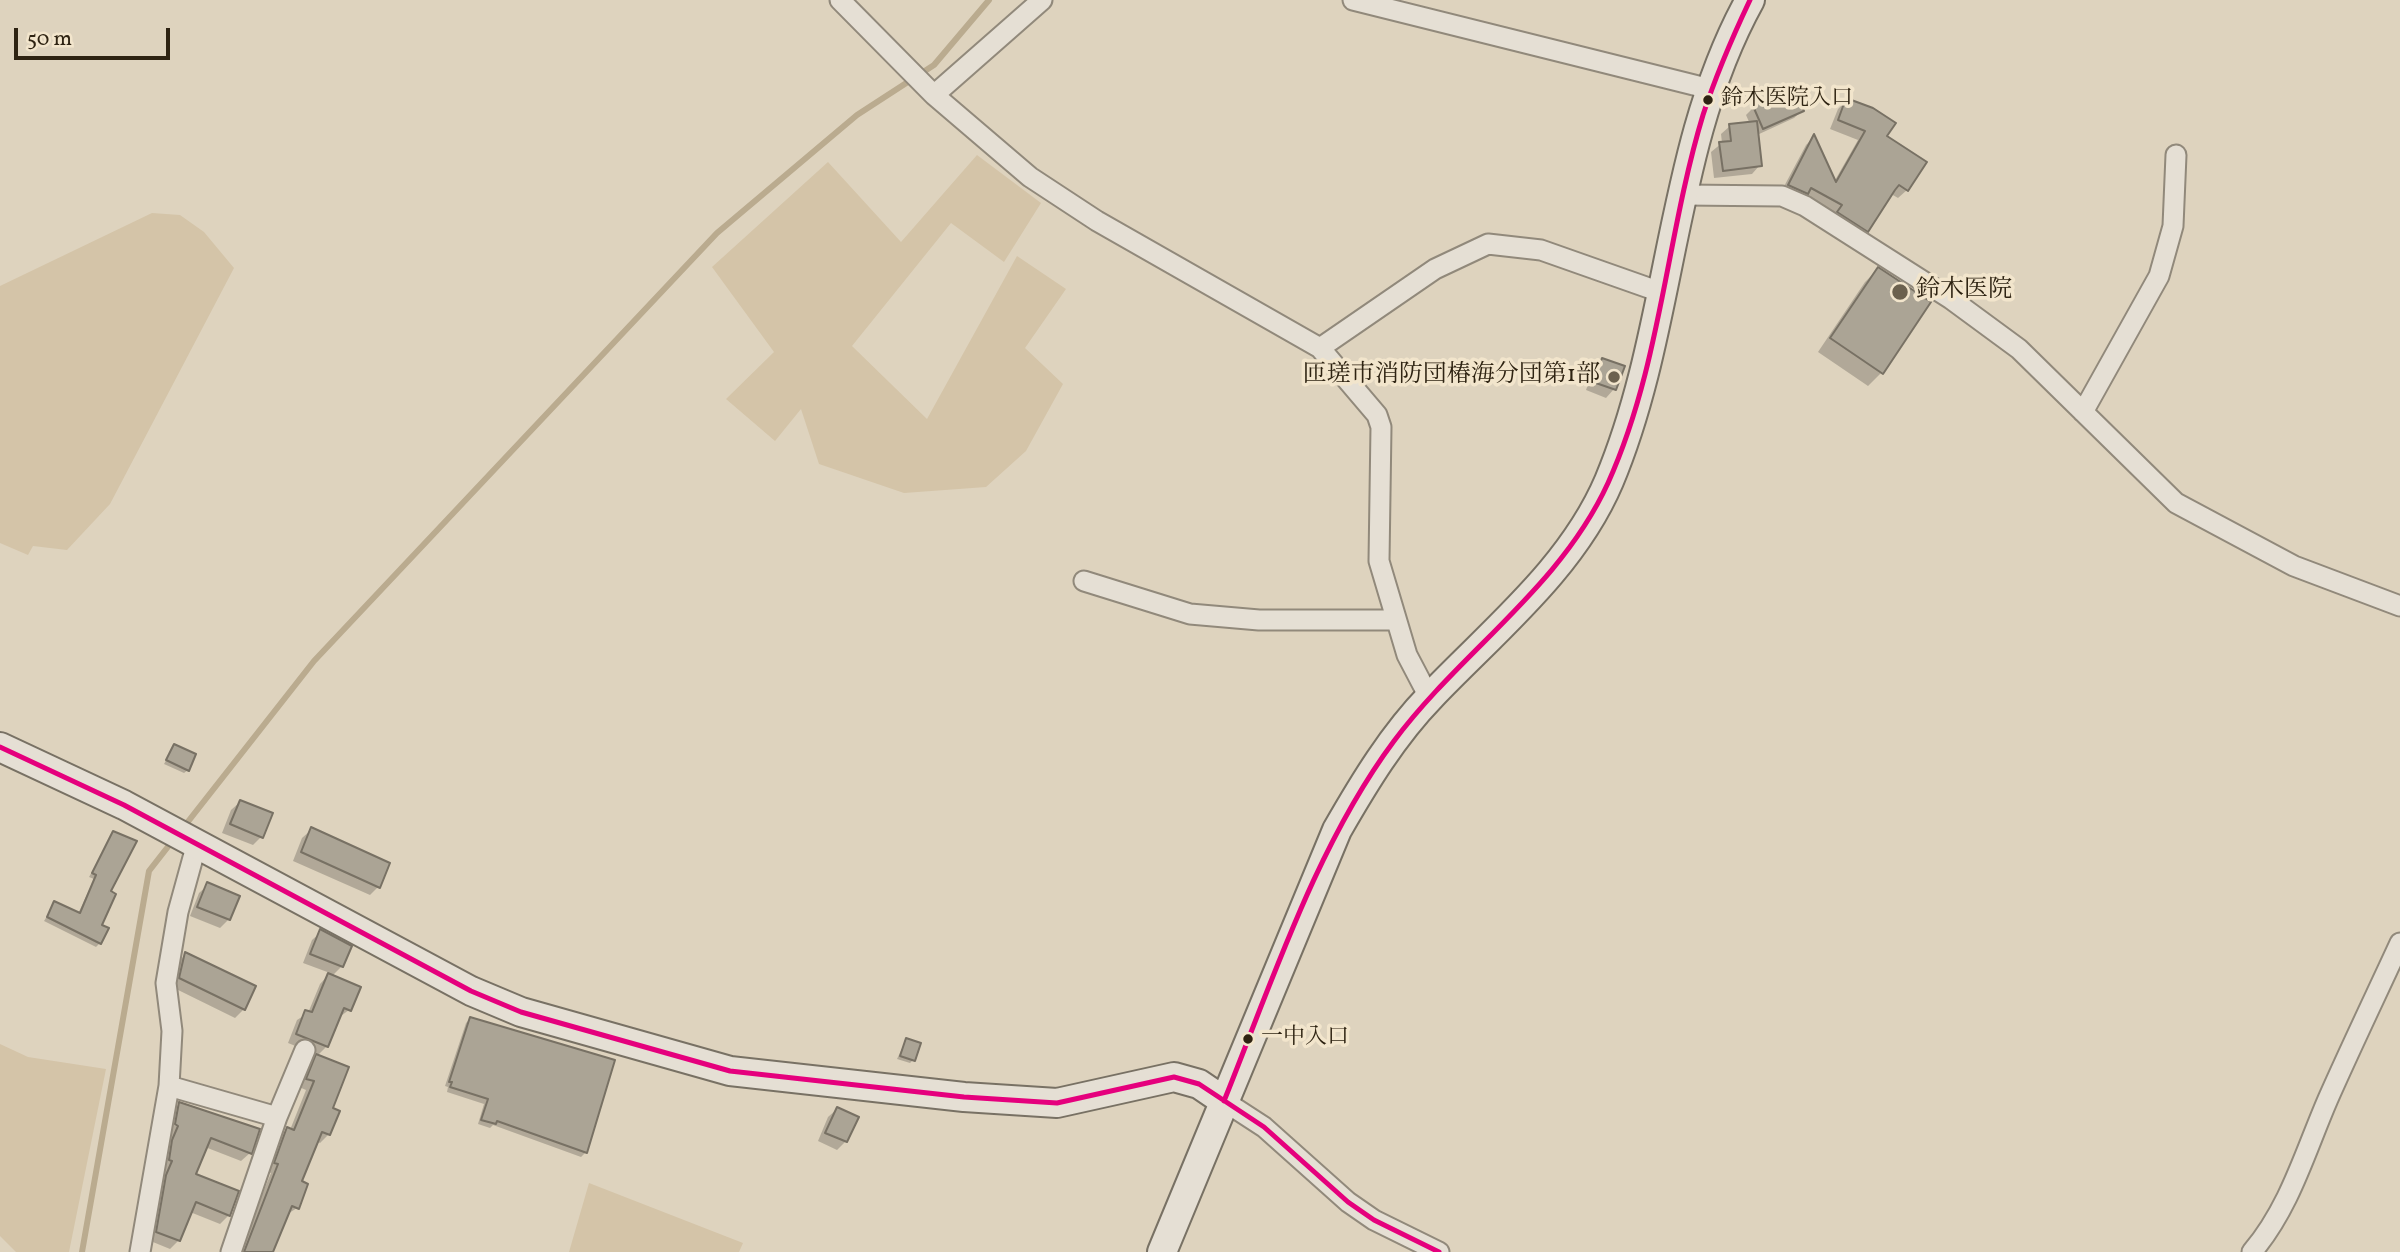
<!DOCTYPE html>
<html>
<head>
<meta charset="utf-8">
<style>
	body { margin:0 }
	#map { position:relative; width:2400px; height:1252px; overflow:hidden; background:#ded3be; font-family:Vollkorn,serif }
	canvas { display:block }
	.scale { position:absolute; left:14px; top:28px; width:156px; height:32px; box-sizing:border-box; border:4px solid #2e2312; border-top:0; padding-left:9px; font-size:21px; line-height:24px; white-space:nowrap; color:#2e2312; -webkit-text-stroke:5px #f2e5cc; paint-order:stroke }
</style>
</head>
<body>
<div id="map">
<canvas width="2400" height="1252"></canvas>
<div class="scale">50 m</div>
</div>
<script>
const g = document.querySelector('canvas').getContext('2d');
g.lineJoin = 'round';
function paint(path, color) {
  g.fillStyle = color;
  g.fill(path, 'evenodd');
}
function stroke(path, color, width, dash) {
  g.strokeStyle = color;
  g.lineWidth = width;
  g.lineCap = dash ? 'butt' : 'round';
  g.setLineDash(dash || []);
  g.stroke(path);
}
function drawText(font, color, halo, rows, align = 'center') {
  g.font = font + ' Vollkorn,"Noto Serif JP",serif';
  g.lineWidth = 7;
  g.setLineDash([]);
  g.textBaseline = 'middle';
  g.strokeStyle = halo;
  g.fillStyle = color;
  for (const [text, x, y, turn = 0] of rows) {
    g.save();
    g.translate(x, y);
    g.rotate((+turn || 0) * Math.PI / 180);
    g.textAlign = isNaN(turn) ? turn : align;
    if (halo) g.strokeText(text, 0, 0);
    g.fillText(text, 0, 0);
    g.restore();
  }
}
paint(new Path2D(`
	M 977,155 L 1041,203 L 1004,262 L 951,223 L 852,346 L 927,419 L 1017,256 L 1066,289 L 1025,348 L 1063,384 L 1026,451 L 986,487 L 904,493 L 819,464 L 801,409 L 775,441 L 726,399 L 774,352 L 712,267 L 828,162 L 901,242 Z
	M 152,213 L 180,215 L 204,232 L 234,268 L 110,504 L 67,550 L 33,546 L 28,555 L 0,543 L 0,286 Z
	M 0,1044 L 28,1057 L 106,1069 L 69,1252 L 16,1252 L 0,1236 Z
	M 589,1183 L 743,1243 L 739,1252 L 569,1252 Z`), '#d4c4a8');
paint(new Path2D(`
	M 1847,100 L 1885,137 L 1907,190 L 1898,198 L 1891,194 L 1858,239 L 1780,194 L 1806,145 L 1814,137 L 1834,182 L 1858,140 L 1830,129 L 1838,109 Z
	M 1754,107 L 1802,111 L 1794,118 L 1757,135 L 1760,165 L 1752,174 L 1714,178 L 1711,152 L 1722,143 L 1721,134 L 1730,126 L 1750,124 L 1746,115 Z
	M 1878,269 L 1881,373 L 1868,386 L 1818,352 L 1865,282 Z
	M 1603,360 L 1614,389 L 1606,398 L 1586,390 L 1594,368 Z
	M 174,746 L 188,770 L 184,773 L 164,764 Z
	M 240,802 L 261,837 L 253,845 L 222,833 L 231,810 Z
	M 311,830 L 378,887 L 370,895 L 293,861 L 302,838 Z
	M 114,833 L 108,892 L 100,926 L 100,943 L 96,947 L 44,921 L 55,903 L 78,914 L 94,879 L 89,877 Z
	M 208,885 L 229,919 L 220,928 L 190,916 L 199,893 Z
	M 321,932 L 342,966 L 331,977 L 349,1010 L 338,1018 L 327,1046 L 317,1056 L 331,1109 L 329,1134 L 320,1143 L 316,1141 L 299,1182 L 297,1208 L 286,1215 L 271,1252 L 238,1252 L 271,1173 L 267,1172 L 278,1137 L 287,1129 L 290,1130 L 306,1090 L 299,1087 L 308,1065 L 318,1055 L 288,1043 L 297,1020 L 308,1013 L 320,984 L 330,973 L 303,963 L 312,940 Z
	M 186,954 L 244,1009 L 235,1018 L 172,987 L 177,963 Z
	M 470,1019 L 586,1152 L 581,1157 L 493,1125 L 490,1128 L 478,1124 L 484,1104 L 447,1092 L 448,1087 L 445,1086 L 466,1023 Z
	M 906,1040 L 913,1060 L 910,1063 L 897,1059 Z
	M 179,1104 L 250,1153 L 241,1161 L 205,1147 L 194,1175 L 229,1215 L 220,1224 L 190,1212 L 179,1240 L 170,1249 L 148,1240 L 158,1186 L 164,1170 L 161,1168 L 170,1134 L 167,1133 L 171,1112 Z
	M 837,1109 L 846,1141 L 837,1150 L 818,1141 L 828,1117 Z`), '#0003');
stroke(new Path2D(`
	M 183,828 L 314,661 L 717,233 L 857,115 L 934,65 L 989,0
	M 82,1252 L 149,871 L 174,839`), '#baab8f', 6);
const building = new Path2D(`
	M 1795,92 L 1804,111 L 1763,129 L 1753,106 L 1778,94 L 1780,98 Z
	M 1846,98 L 1873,108 L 1896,123 L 1887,136 L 1927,162 L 1908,191 L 1899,185 L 1895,190 L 1868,232 L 1837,212 L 1842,205 L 1811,188 L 1808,194 L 1788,185 L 1814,134 L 1836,182 L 1865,131 L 1838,120 Z
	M 1757,121 L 1762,166 L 1723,171 L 1719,142 L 1731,141 L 1729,124 Z
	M 1878,267 L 1931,302 L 1883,374 L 1830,338 Z
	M 1602,358 L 1625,366 L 1616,390 L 1593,382 Z
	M 174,744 L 196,754 L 189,771 L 166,760 Z
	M 240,800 L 273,813 L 263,838 L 230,824 Z
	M 311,827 L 390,863 L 380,888 L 301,852 Z
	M 113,831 L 137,841 L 111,891 L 116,894 L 102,925 L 109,928 L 101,944 L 47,917 L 54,901 L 80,913 L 96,875 L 92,873 Z
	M 207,882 L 240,896 L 230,920 L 197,907 Z
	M 320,929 L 352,946 L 343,967 L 310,954 Z
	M 185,952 L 256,986 L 245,1010 L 179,978 Z
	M 328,973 L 361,987 L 351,1011 L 344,1008 L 328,1047 L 296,1034 L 305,1010 L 312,1012 Z
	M 470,1017 L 615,1060 L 587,1153 L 497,1121 L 496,1124 L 481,1120 L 488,1099 L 450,1087 L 452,1082 L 449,1082 Z
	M 906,1038 L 921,1043 L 915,1061 L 900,1056 Z
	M 316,1054 L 349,1067 L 333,1108 L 340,1111 L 330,1135 L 322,1132 L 302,1181 L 308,1184 L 299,1209 L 292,1206 L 273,1252 L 244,1252 L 278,1164 L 274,1163 L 287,1127 L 294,1130 L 314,1081 L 306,1079 Z
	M 179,1102 L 260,1129 L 252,1154 L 211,1138 L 196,1174 L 239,1191 L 230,1216 L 196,1202 L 180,1241 L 156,1232 L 166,1175 L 172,1161 L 169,1160 L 172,1140 L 178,1126 L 175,1124 Z
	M 837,1107 L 859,1117 L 847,1142 L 825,1133 Z`);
paint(building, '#aba495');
stroke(building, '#787164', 2);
const street = new Path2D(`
	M 840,0 L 934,95 L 1030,177 L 1097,221 L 1320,348 L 1377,415 L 1381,427 L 1379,561 L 1407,655 L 1429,697
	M 1353,0 L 1710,89
	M 934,95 L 1042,0
	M 1684,195 L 1782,196 L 1805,206 L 1951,299 L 2019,349 L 2176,503 L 2294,566 L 2400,606
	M 1320,348 L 1435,269 L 1488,244 L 1541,250 L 1663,293
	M 2083,412 L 2159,276 L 2173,226 L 2176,155
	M 1084,581 L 1190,614 L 1259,620 L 1394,620
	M 169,1086 L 277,1117
	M 1224,1101 L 1264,1127 L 1348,1202 L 1374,1220 L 1439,1252
	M 140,1252 L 169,1086 L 172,1031 L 166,983 L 178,912 L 197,843
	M 231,1252 L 277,1117 L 305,1050
	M 2252,1252 C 2290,1207 2305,1152 2328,1099 C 2351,1047 2376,995 2400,943`);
const secondary = new Path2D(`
	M 0,747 L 124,805 L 471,991 L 521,1012 L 730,1071 L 964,1097 L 1057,1103 L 1174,1077 L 1199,1084 L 1224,1101
	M 1162,1252 L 1337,830 C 1364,783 1393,735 1431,696 C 1494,630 1572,568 1609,481 C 1674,326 1668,148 1750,0`);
stroke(street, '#91897b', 23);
stroke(secondary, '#787164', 32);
stroke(street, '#e5dfd4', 19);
stroke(secondary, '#e5dfd4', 28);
stroke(new Path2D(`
	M 0,747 L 124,805 L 471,991 L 521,1012 L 730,1071 L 964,1097 L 1057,1103 L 1174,1077 L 1199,1084 L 1264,1127 L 1348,1202 L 1374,1220 L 1439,1252
	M 1224,1101 C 1272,982 1317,844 1394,741 C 1461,651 1560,588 1608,483 C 1661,366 1666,237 1703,115 C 1716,75 1732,38 1750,0`), '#e5007d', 5);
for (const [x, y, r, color] of [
	[1708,100,6,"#2e2312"],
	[1900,292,9,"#6c614e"],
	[1614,377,7,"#6c614e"],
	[1248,1039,6,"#2e2312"]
]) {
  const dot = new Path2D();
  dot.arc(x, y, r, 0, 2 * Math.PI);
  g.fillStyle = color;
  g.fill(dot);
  stroke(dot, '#f2e5cc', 2.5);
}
drawText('22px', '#2e2312', '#f2e5cc', [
	["鈴木医院入口",1721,100],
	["一中入口",1261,1039]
], 'left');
drawText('24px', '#2e2312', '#f2e5cc', [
	["鈴木医院",1916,292],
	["匝瑳市消防団椿海分団第1部",1600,377,"right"]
], 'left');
</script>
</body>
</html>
